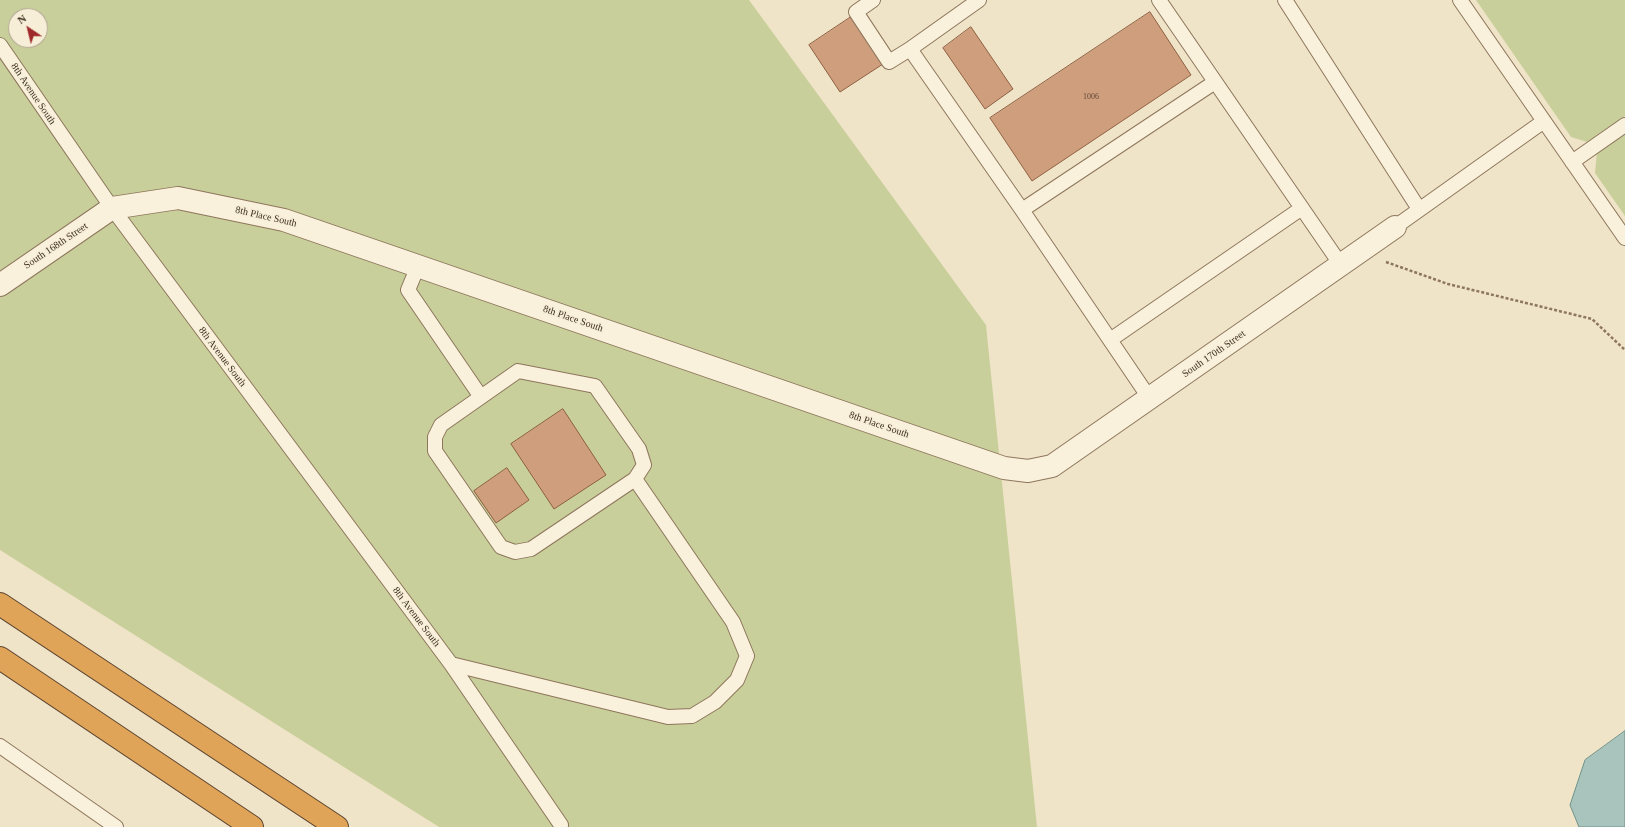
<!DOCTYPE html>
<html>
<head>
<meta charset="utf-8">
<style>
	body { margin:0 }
	#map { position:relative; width:1625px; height:827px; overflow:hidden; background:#f0e4c8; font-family:Georgia,serif }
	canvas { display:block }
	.north { position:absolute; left:8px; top:8px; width:40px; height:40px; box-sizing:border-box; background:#f7eed8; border:1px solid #ada18e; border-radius:50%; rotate:325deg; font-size:11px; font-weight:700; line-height:16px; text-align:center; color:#3d2e20 }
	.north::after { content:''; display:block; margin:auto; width:14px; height:18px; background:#9e2a2b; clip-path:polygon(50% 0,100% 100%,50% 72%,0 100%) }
</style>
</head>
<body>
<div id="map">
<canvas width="1625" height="827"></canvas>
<div class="north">N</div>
</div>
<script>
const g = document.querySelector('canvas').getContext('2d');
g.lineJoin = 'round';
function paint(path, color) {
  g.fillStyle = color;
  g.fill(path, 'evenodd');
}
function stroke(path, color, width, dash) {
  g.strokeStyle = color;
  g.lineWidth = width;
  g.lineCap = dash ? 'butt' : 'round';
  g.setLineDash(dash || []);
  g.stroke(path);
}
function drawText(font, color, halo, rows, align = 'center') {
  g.font = font + ' Georgia,serif';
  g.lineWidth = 3;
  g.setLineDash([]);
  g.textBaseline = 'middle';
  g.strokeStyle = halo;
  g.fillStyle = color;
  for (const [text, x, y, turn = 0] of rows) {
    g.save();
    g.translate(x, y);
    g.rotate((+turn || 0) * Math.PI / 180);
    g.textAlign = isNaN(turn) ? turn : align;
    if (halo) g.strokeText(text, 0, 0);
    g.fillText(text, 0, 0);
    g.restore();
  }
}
paint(new Path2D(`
	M 0,0 L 749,0 L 986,325 L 1037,827 L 439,827 L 0,550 ZM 16,16 L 40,16 L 40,40 L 16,40 Z
	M 1476,0 L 1625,0 L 1625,116 L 1587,142 L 1571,137 Z
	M 1625,132 L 1625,216 L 1595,173 L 1597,152 Z`), '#c9cf9b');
const water = new Path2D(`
	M 1625,731 L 1625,827 L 1579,827 L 1570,805 L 1585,760 Z`);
paint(water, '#a9c4bc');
stroke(water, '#6f938a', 1);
const building = new Path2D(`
	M 1150,12 L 1191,75 L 1032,181 L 990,118 Z
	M 851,17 L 883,64 L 840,92 L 809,45 Z
	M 971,27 L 1013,89 L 985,109 L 943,48 Z
	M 563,409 L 606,475 L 554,509 L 511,444 Z
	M 507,468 L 529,500 L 496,523 L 474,491 Z`);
paint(building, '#cf9f7d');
stroke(building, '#8d5f41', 1);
const service = new Path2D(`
	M 873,0 L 856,12 L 889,62 L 910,49
	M 979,0 L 910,49 L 1022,210 L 1150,399
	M 1159,0 L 1341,265
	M 1285,0 L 1419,209
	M 1460,0 L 1625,238
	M 0,45 L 112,208 L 451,664 L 561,825
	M 1572,162 L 1625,125
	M 1022,210 L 1215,82
	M 1395,227 L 1544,121
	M 418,266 L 408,290 L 481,397
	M 1110,340 L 1302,208
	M 518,371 L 595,386 L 639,449 L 644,465 L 635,479 L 531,549 L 515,552 L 501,547 L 435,451 L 435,437 L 441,425 Z
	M 451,664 L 668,717 L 692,716 L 715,702 L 737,680 L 747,656 L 733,622 L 635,479
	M 0,746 L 116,827`);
const minor = new Path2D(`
	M 0,285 L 112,208 L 178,198 L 284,220 L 1004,468 L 1028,471 L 1052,466 L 1395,227`);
const motorway = new Path2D(`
	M 0,604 L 337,827
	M 0,658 L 252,827`);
stroke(service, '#8d765c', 16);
stroke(minor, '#8d765c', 24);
stroke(motorway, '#5b4430', 24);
stroke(new Path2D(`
	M 1386,262 L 1448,284 L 1592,319 L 1625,350`), '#8d765c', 2.5, [3, 2]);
stroke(service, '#faf1dc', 14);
stroke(minor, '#faf1dc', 22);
stroke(motorway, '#e0a458', 22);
drawText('8px', '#624a37', null, [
	["1006",1091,97]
]);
drawText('10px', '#3d2e20', '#f7eed8', [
	["8th Avenue South",33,94,56],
	["8th Place South",266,217,13],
	["South 168th Street",56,246,-34],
	["8th Place South",573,319,19],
	["South 170th Street",1214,354,-35],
	["8th Avenue South",222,357,53],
	["8th Place South",879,425,19],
	["8th Avenue South",416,617,53]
]);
</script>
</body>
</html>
